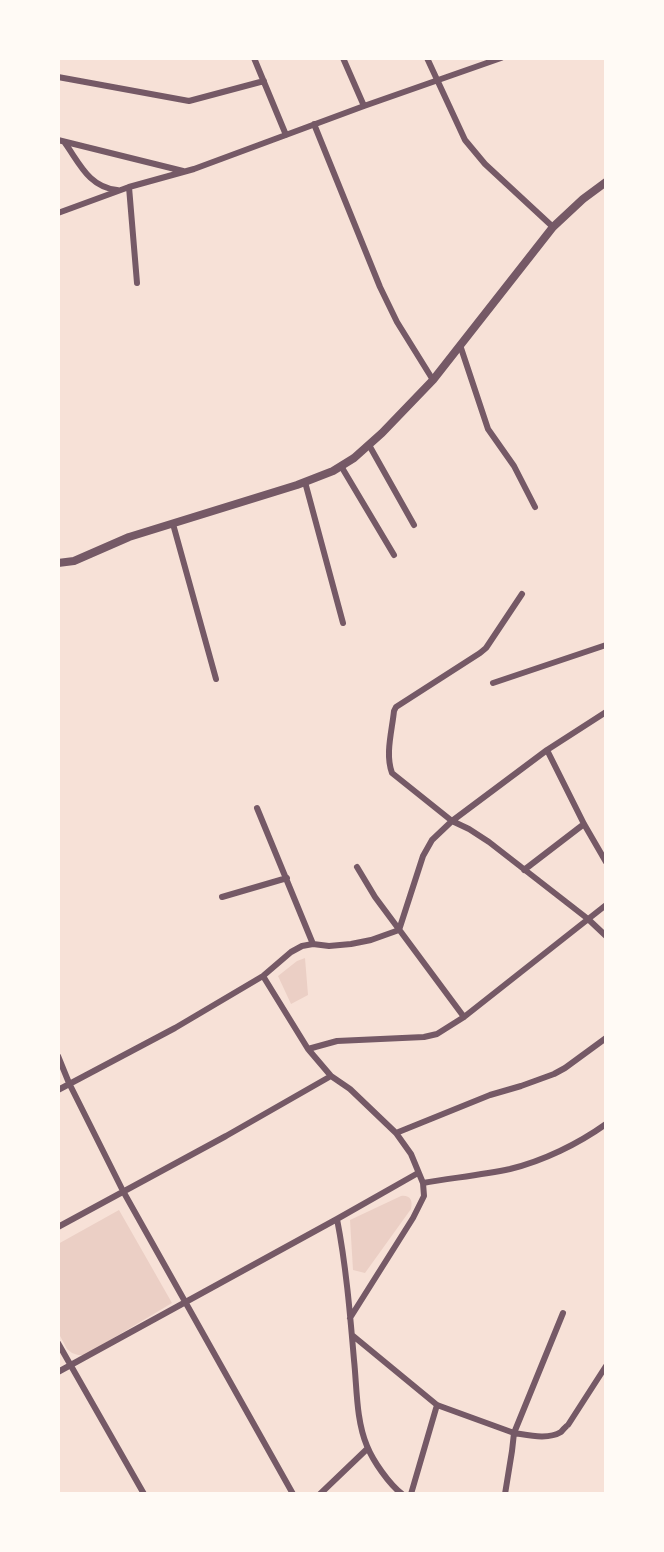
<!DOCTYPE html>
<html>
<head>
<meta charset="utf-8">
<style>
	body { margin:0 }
	#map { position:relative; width:664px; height:1552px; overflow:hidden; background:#f7e1d7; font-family:Georgia,serif }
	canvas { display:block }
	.frame { position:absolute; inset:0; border:60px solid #fffaf5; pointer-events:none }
</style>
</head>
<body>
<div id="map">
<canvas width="664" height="1552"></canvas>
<div class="frame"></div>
</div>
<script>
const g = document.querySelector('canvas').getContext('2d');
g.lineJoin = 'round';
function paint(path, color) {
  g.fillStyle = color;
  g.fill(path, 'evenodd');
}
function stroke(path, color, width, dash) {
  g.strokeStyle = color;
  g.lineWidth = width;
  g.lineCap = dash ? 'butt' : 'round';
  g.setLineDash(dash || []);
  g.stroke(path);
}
paint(new Path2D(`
	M 305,958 L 308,995 L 291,1004 L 278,976 L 297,961 Z
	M 401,1196 C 410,1195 413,1200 411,1209 L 365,1273 L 353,1270 L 350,1220 Z
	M 119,1210 L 172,1303 L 85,1355 L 78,1355 L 72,1353 L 67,1349 L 59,1334 L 58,1244 Z`), '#ebcfc5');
stroke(new Path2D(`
	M 254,58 L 286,135
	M 343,58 L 364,106
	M 427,58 L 465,140 L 485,164 L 553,227
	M 58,77 L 189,101 L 264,81
	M 314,124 L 380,287 L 397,322 L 433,380
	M 58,140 L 183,171
	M 65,143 C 80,164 89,187 117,190
	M 129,187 L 137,283
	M 58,213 L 129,187 L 194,169 L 364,106 L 501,58
	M 460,345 L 488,429 L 514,466 L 535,507
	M 369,445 L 414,525
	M 341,466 L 394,555
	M 305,482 L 343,623
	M 173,524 L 216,679
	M 522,594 L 486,648 L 480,653 L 396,707 L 394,711 C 392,731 385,754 392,773 L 452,821 L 469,829 L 489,842 L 588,919 L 606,936
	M 493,683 L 606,645
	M 547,750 L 584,824 L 606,862
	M 257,808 L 313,944
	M 357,867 L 375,897 L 464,1017
	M 524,870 L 584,824
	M 222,897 L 287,878
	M 263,976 L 308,1049 L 331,1076 L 350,1089 L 396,1133 L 411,1154 L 423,1183 L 424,1196 L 413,1218 L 350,1318
	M 308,1049 L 337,1041 L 424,1037 L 437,1034 L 464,1017 L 606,905
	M 58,1056 L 69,1083 L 123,1191 L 293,1494
	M 58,1090 L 175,1028 L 263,976 L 291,952 L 302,946 L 313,944 L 329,946 L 351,944 L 371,940 L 399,930 L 423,856 L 432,840 L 452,821 L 547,750 L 606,712
	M 396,1133 L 490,1095 L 521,1086 L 554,1074 L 565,1068 L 606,1038
	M 423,1183 C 452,1178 481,1175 510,1169 C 543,1161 578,1144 606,1124
	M 337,1219 C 346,1265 350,1313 354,1360 C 357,1388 356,1420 367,1446 C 373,1461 389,1484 402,1494
	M 58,1227 L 226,1136 L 331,1076
	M 352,1335 L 437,1405 L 514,1433 C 528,1435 548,1440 561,1432 C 561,1432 567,1425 568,1425 L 606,1366
	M 58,1343 L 144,1494
	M 58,1372 L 337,1219 L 418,1173
	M 320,1494 L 367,1449
	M 411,1494 L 437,1405
	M 505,1494 L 512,1451 L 514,1433 L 563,1313`), '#755966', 6);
stroke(new Path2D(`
	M 58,563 L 74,561 L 129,537 L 297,485 L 333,471 L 354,458 L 382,433 L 433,380 L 553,227 L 583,199 L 606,182`), '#755966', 8);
</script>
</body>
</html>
